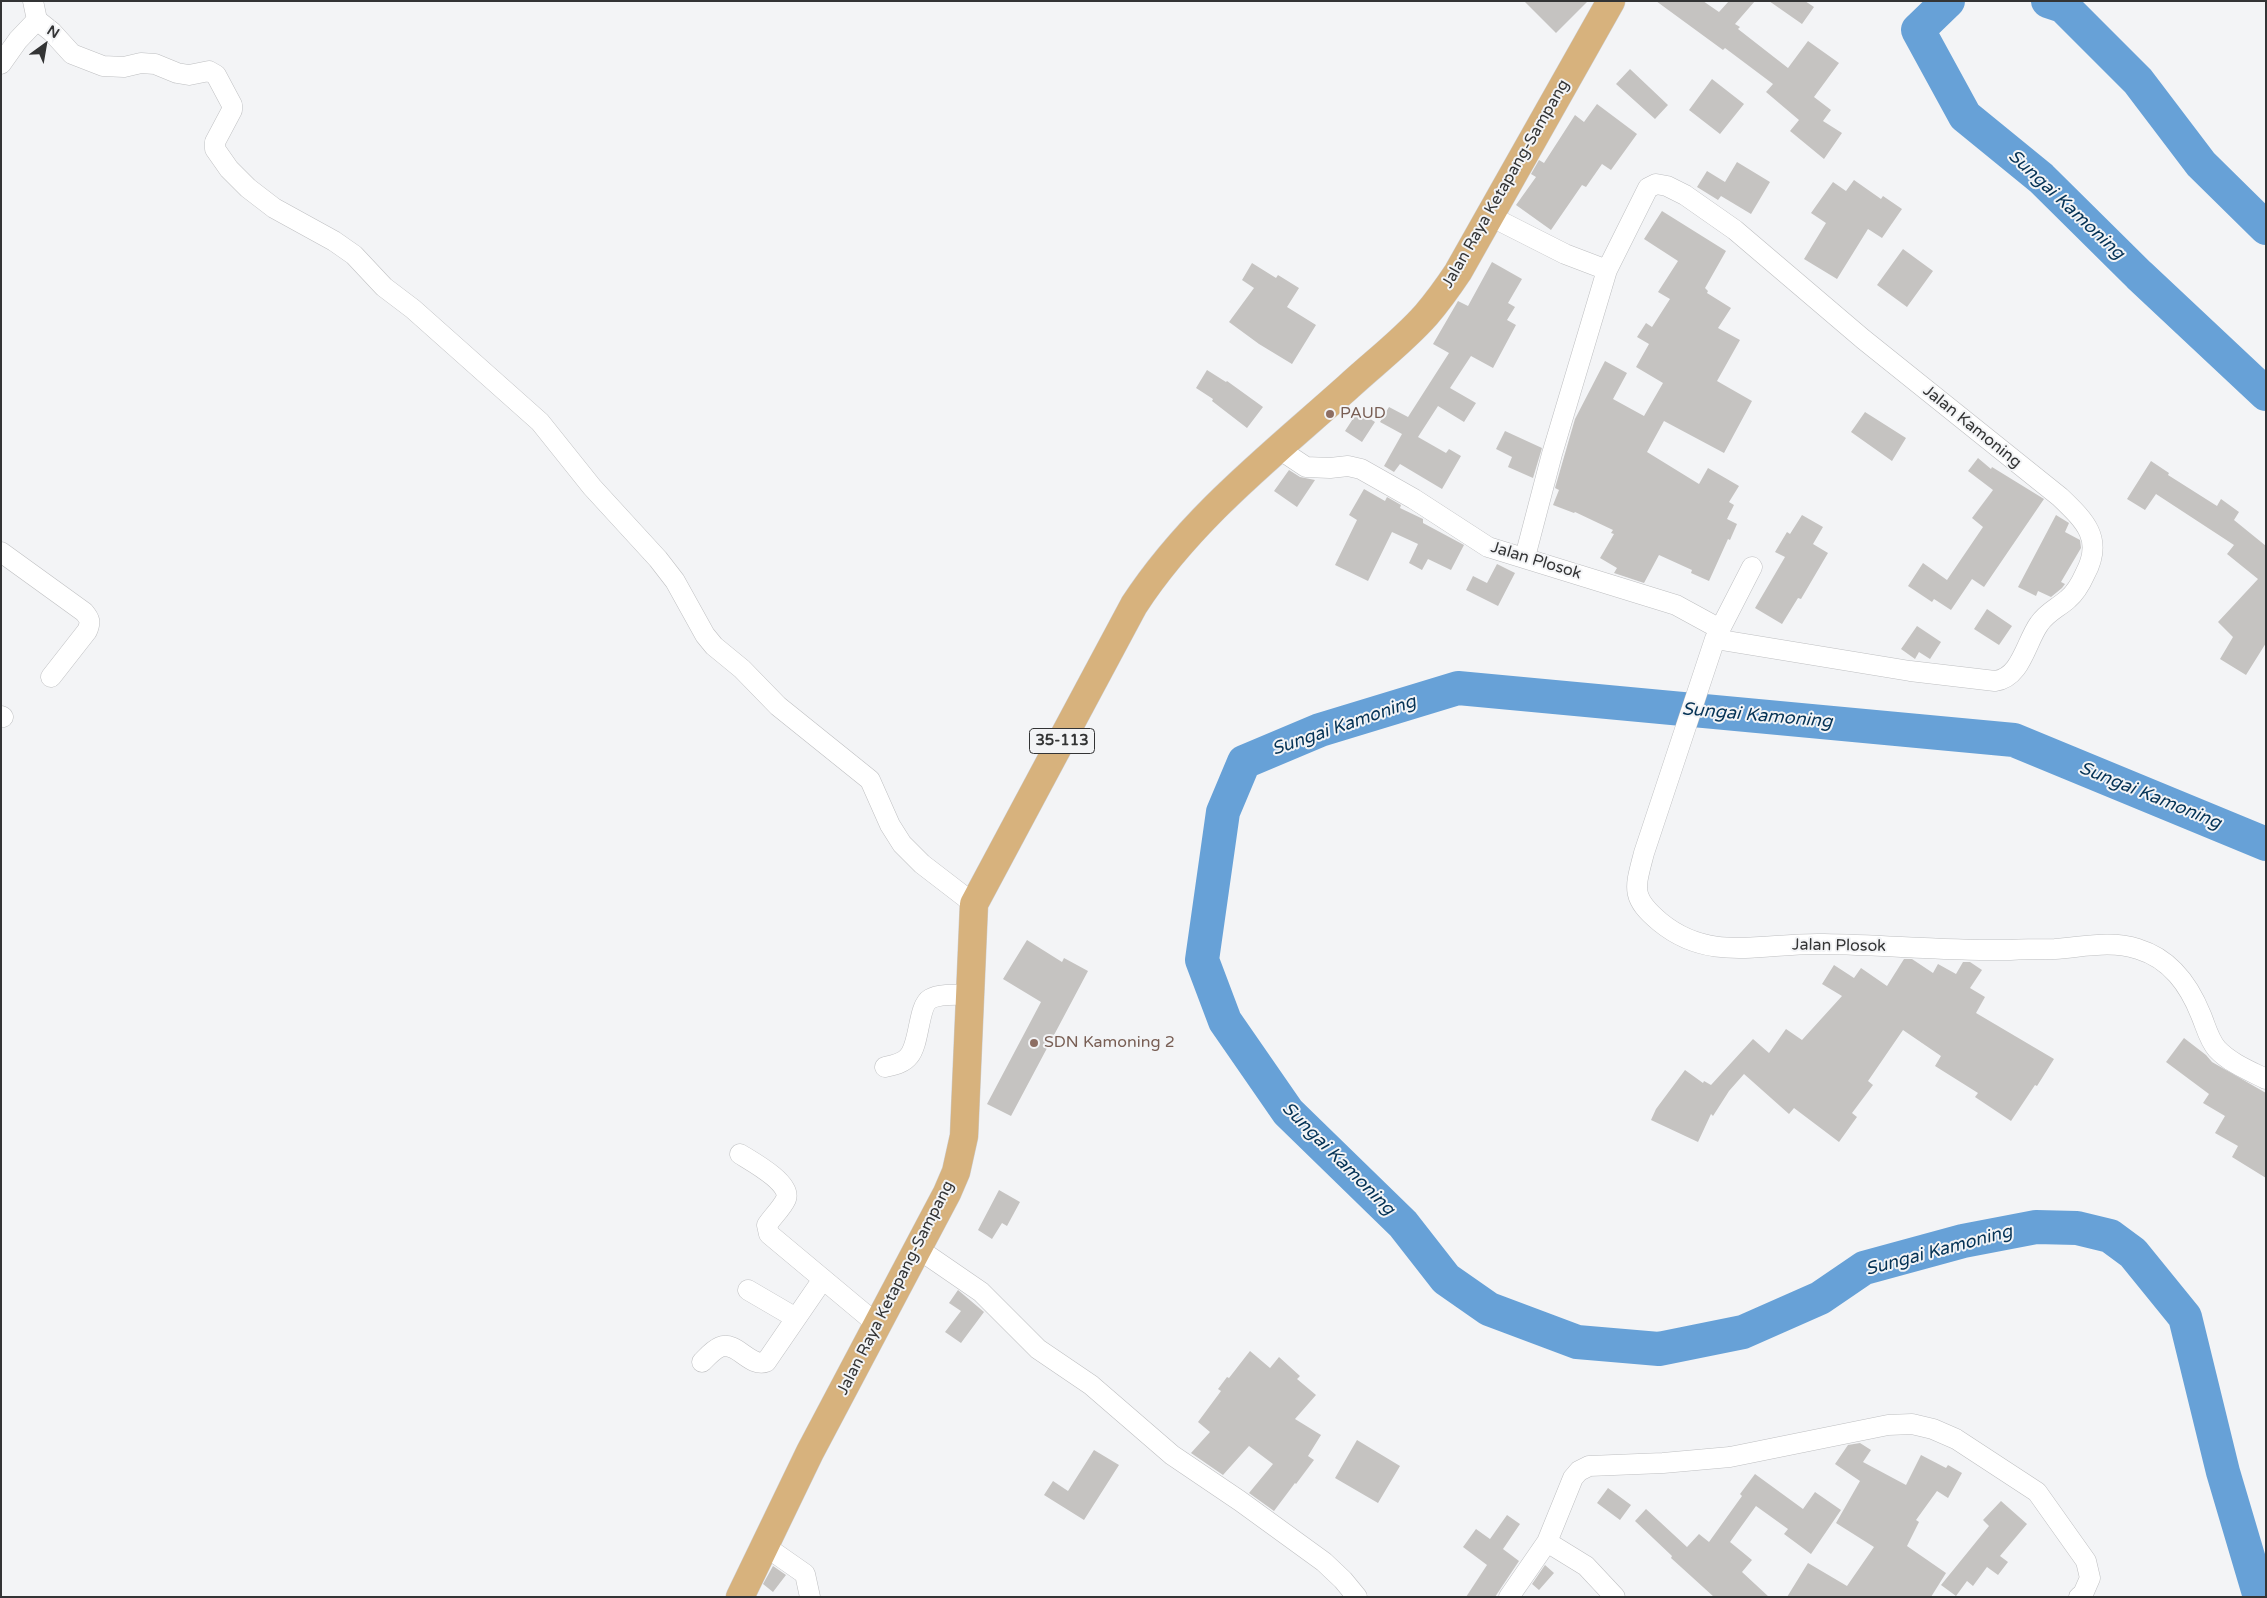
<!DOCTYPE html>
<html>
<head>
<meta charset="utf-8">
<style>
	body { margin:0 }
	#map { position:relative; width:2267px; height:1598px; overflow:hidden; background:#f3f4f6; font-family:"Varela Round",sans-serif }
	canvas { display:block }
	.frame { position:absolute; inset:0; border:2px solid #333435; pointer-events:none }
	.north { position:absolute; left:20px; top:20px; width:50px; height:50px; -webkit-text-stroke:4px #f3f4f6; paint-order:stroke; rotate:32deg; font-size:14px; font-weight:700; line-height:20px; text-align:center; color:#333435 }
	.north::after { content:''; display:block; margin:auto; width:18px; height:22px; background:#333435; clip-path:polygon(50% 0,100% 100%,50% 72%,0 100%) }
</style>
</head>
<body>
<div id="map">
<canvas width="2267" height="1598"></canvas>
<div class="frame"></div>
<div class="north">N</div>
</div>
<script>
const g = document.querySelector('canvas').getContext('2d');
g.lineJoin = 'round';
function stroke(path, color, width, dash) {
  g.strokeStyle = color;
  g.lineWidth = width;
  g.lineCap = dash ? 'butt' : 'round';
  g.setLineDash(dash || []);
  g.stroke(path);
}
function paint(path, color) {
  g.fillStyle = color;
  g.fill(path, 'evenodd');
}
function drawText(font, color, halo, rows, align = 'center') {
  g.font = font + ' "Varela Round",sans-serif';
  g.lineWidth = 4;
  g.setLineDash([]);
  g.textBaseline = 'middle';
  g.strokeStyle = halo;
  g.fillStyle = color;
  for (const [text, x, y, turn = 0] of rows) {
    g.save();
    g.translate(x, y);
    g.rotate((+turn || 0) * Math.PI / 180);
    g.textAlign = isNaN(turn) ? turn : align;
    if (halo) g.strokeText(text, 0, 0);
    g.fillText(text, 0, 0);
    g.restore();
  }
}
stroke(new Path2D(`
	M 1948,1 L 1918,30 L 1965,116 L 2041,178 L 2139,275 L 2266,394
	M 2048,1 L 2063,6 L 2138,81 L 2201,164 L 2266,228
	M 2260,1597 L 2223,1472 L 2185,1317 L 2133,1253 L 2110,1236 L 2077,1228 L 2036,1227 L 1963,1241 L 1864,1268 L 1820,1298 L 1743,1332 L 1659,1349 L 1577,1342 L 1489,1309 L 1446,1279 L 1403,1224 L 1288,1112 L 1225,1021 L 1202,960 L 1223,812 L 1244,762 L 1320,730 L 1458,688 L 2014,740 L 2266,844`), '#67a1d7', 34);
paint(new Path2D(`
	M 1524,1 L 1588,1 L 1556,33 Z
	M 1656,1 L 1703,1 L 1719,12 L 1729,1 L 1755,1 L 1735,24 L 1740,27 L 1738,29 L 1788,68 L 1808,41 L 1839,63 L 1814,97 L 1831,110 L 1823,121 L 1842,133 L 1824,159 L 1790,131 L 1799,120 L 1766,92 L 1773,84 L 1725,48 L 1723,50 Z
	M 1769,1 L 1805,1 L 1814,7 L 1802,24 Z
	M 1630,69 L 1668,105 L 1655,119 L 1616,84 Z
	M 1712,79 L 1744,104 L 1720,134 L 1689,110 Z
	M 1597,104 L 1637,134 L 1611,170 L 1602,164 L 1586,187 L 1582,185 L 1551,230 L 1516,205 L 1536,177 L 1531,174 L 1539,160 L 1544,163 L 1575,115 L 1584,122 Z
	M 1737,162 L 1770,182 L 1751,214 L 1721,196 L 1718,200 L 1697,187 L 1707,171 L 1725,182 Z
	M 1854,180 L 1881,199 L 1883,196 L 1902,209 L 1882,238 L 1868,229 L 1837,279 L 1804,259 L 1826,223 L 1811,213 L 1833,182 L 1846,191 Z
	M 1662,211 L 1726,251 L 1705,288 L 1708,291 L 1707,293 L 1731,308 L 1718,328 L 1740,340 L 1717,381 L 1752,401 L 1724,453 L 1664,421 L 1647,452 L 1699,484 L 1708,468 L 1739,486 L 1729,502 L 1734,505 L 1727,519 L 1737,524 L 1730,540 L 1728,539 L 1709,581 L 1691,573 L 1692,570 L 1659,555 L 1644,583 L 1614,573 L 1617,568 L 1600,558 L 1614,534 L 1611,533 L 1613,530 L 1575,512 L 1574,513 L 1553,505 L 1559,490 L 1555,488 L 1575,419 L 1605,361 L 1627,373 L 1613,399 L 1644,416 L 1663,383 L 1636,367 L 1649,344 L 1637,337 L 1646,323 L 1652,327 L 1670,299 L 1658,292 L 1678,261 L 1644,239 Z
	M 1903,249 L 1933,271 L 1907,307 L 1877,285 Z
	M 1492,262 L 1522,279 L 1508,303 L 1515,307 L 1507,320 L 1516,325 L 1493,368 L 1471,356 L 1450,388 L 1476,403 L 1464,422 L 1438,406 L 1418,437 L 1446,453 L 1449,449 L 1461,456 L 1442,489 L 1400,464 L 1394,472 L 1384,466 L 1402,434 L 1380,422 L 1389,407 L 1408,417 L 1449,353 L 1433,344 L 1458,301 L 1468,306 Z
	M 1252,263 L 1276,278 L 1278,275 L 1299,288 L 1287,307 L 1316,325 L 1292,364 L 1259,344 L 1229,322 L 1254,288 L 1242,280 Z
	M 1207,370 L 1226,382 L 1227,381 L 1263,407 L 1247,428 L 1212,401 L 1213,399 L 1196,388 Z
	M 1358,411 L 1375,422 L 1362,442 L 1345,431 Z
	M 1865,412 L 1906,438 L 1892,461 L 1851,432 Z
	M 1505,431 L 1542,448 L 1533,478 L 1508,467 L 1512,457 L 1496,449 Z
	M 1978,458 L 1991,469 L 1992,467 L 2044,499 L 1984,587 L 1972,579 L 1951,610 L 1934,599 L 1932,602 L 1908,586 L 1923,563 L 1947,580 L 1983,527 L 1972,518 L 1993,490 L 1968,471 Z
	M 2151,461 L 2169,473 L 2168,475 L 2217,506 L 2221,499 L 2239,512 L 2234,520 L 2266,546 L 2266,643 L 2246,675 L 2220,659 L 2233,637 L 2218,622 L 2258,579 L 2227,554 L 2234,545 L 2156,494 L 2145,510 L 2127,499 Z
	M 1289,470 L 1300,477 L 1315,480 L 1297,507 L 1274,491 Z
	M 1364,489 L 1385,501 L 1387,497 L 1401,505 L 1400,508 L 1423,519 L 1423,523 L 1464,545 L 1451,570 L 1428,559 L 1422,570 L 1409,563 L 1418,544 L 1392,532 L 1368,581 L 1335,565 L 1357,520 L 1349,515 Z
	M 1802,515 L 1823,527 L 1813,544 L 1828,553 L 1801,599 L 1798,598 L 1782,624 L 1755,608 L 1785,557 L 1775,552 L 1787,532 L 1790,534 Z
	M 2056,515 L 2069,523 L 2065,532 L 2080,540 L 2081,548 L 2061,582 L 2065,584 L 2062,588 L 2051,597 L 2038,591 L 2036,596 L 2018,587 Z
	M 1497,564 L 1515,573 L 1498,606 L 1466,590 L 1473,576 L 1487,583 Z
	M 1987,609 L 2012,626 L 1999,645 L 1974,629 Z
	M 1917,626 L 1941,642 L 1930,659 L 1919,652 L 1915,659 L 1901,649 Z
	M 1027,940 L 1062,962 L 1064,958 L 1088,971 L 1011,1116 L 987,1104 L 1041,1002 L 1003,979 Z
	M 1904,959 L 1912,959 L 1933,973 L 1938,964 L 1956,974 L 1963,962 L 1970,962 L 1982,970 L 1970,988 L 1985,997 L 1976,1013 L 2054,1059 L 2037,1086 L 2035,1085 L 2011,1121 L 1975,1097 L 1978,1093 L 1935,1066 L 1941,1056 L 1903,1030 L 1868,1081 L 1873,1085 L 1852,1113 L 1857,1117 L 1839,1142 L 1794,1108 L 1789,1114 L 1744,1074 L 1729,1091 L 1713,1116 L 1711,1114 L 1698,1142 L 1651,1120 L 1656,1109 L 1685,1070 L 1703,1083 L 1704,1081 L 1711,1085 L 1753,1039 L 1769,1053 L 1786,1029 L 1802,1040 L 1842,996 L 1822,984 L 1834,965 L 1854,978 L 1861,968 L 1887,986 Z
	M 2184,1038 L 2206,1055 L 2212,1062 L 2266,1093 L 2266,1178 L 2232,1157 L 2238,1146 L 2215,1133 L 2225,1116 L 2203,1103 L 2209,1094 L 2166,1062 Z
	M 999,1190 L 1020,1202 L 1007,1226 L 1002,1223 L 992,1239 L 978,1230 Z
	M 958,1290 L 984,1312 L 961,1343 L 945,1332 L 961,1311 L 949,1303 Z
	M 1250,1351 L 1270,1368 L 1279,1357 L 1300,1376 L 1297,1379 L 1316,1395 L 1295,1419 L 1321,1435 L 1308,1456 L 1314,1460 L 1296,1484 L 1295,1483 L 1274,1511 L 1249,1493 L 1273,1464 L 1249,1446 L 1223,1475 L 1191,1453 L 1210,1432 L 1198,1422 L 1221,1391 L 1218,1389 L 1227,1377 L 1229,1378 Z
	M 1357,1440 L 1400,1466 L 1378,1503 L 1335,1478 Z
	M 1860,1443 L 1871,1450 L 1863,1462 L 1906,1485 L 1921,1455 L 1946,1468 L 1948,1465 L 1962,1473 L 1948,1498 L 1937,1491 L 1916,1520 L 1919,1522 L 1907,1546 L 1946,1573 L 1931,1597 L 1787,1597 L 1808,1563 L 1847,1586 L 1874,1547 L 1836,1523 L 1860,1481 L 1835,1464 L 1848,1445 Z
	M 1094,1450 L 1119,1465 L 1084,1520 L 1044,1495 L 1053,1481 L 1068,1491 Z
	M 1755,1474 L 1803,1509 L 1815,1492 L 1841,1510 L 1811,1554 L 1784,1534 L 1788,1529 L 1756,1506 L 1730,1542 L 1752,1560 L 1742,1572 L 1769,1597 L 1714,1597 L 1671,1558 L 1672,1556 L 1635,1521 L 1646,1509 L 1687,1547 L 1699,1534 L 1709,1542 L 1742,1496 L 1740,1494 Z
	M 1608,1488 L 1631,1505 L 1620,1520 L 1597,1503 Z
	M 2001,1501 L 2027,1524 L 2000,1556 L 2008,1562 L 1998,1575 L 1987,1567 L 1973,1586 L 1967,1581 L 1956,1596 L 1941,1585 L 1989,1526 L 1983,1520 Z
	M 1507,1515 L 1520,1524 L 1503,1549 L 1519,1561 L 1495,1597 L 1466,1597 L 1487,1565 L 1463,1547 L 1476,1529 L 1490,1539 Z
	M 1545,1565 L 1554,1573 L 1539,1590 L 1532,1584 Z
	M 773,1566 L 786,1575 L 773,1592 L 763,1584 Z`), '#c5c3c1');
const minor = new Path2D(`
	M 33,1 L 37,20 L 52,32 L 72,54 L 103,66 L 124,67 L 141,63 L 155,64 L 177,73 L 189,75 L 209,71 L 216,75 L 232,105 L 232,110 L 215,142 L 215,149 L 229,169 L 248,188 L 274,208 L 334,241 L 354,255 L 384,287 L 413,309 L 540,422 L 592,487 L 658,559 L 675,581 L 705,635 L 714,646 L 742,669 L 778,706 L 870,780 L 890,825 L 902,844 L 922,864 L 974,904
	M 1,64 L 18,40 L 37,20
	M 1490,216 L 1565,254 L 1607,270 L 1648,188 L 1656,184 L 1667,186 L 1685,195 L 1735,230 L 1863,339 L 2060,497 C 2085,521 2104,539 2085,574 C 2081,583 2075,593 2068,599 C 2058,608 2047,612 2039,624 C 2026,642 2021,678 1995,681 L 1910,671 L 1715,639
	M 1279,449 L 1306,467 L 1330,468 L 1348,466 L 1361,469 L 1414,499 L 1488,547 L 1676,605 L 1720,629
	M 1,552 L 84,612 C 90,619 91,622 87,631 L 51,677
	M 1525,557 L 1552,454 L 1607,270
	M 1752,567 L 1715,639 L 1644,853 C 1635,888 1630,897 1660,922 C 1711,964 1764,942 1824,944 C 1886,945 1948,951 2010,950 C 2025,949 2040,949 2055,949 C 2083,947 2111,940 2138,949 C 2171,959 2189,985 2201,1015 C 2206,1027 2209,1040 2217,1049 C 2230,1063 2250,1071 2266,1079
	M 1,716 L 3,717
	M 885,1067 C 894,1065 904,1063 909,1056 C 920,1043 918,1006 930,999 C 940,993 960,995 972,995
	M 740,1154 C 751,1161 792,1183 786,1199 C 782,1208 773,1216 767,1225 L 769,1234 L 878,1325
	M 917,1248 L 981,1292 L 1038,1349 L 1091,1385 L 1172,1455 L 1240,1501 L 1324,1562 L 1343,1580 L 1357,1597
	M 748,1290 L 796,1318
	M 702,1362 C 707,1357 713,1350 720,1347 C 736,1340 750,1368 766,1362 L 823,1279
	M 1547,1542 L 1573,1478 L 1579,1471 L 1589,1466 L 1663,1463 L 1730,1457 L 1888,1425 L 1912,1424 L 1933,1429 L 1956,1439 L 2037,1492 L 2086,1561 L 2090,1578 L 2083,1594 L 2079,1597
	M 765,1546 L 805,1574 L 810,1597
	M 1509,1597 L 1547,1542 L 1586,1566 L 1615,1597`);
const primary = new Path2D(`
	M 740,1597 L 810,1452 L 947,1193 L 956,1172 L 964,1136 L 974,904 L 1134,605 C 1190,519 1272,455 1348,387 C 1374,363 1403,341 1426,315 C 1438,301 1448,287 1458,272 L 1611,1`);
stroke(minor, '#bebfc1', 21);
stroke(primary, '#cececf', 29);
stroke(minor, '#fff', 20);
stroke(primary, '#d7b27d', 28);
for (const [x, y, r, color] of [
	[1330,414,5,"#8d6e63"],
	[1034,1043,5,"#8d6e63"]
]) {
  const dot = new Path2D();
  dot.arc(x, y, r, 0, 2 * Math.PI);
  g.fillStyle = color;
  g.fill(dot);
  stroke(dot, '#f3f4f6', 2);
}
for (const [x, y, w] of [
	[1062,741,65]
]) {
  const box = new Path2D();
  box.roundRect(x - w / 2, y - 12.5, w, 25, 4);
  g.fillStyle = '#f3f4f6';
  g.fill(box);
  stroke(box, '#333435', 1);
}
drawText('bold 15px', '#333435', null, [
	["35-113",1062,741]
]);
drawText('16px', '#333435', '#f3f4f6', [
	["Jalan Raya Ketapang-Sampang",1506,184,-60],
	["Jalan Kamoning",1972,427,39],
	["Jalan Plosok",1536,561,17],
	["Jalan Plosok",1839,946,1],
	["Jalan Raya Ketapang-Sampang",896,1288,-63]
]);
drawText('16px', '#785e54', '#f3f4f6', [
	["PAUD",1340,414],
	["SDN Kamoning 2",1044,1043]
], 'left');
drawText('italic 18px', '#043255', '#f3f4f6', [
	["Sungai Kamoning",2066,205,43],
	["Sungai Kamoning",1757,716,5],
	["Sungai Kamoning",1344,726,-19],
	["Sungai Kamoning",2150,796,22],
	["Sungai Kamoning",1338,1159,45],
	["Sungai Kamoning",1939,1251,-15]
]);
</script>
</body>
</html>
